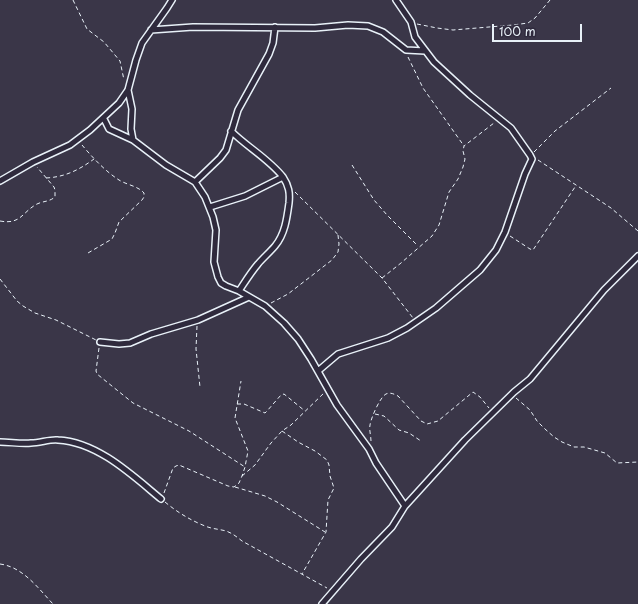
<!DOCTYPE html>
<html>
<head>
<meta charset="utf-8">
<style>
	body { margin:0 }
	#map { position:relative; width:638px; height:604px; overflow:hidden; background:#3a3648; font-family:"Playpen Sans",sans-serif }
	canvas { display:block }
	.scale { position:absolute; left:492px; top:24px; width:90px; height:18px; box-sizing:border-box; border:2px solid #e8f1f8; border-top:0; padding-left:5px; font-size:12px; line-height:14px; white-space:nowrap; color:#e8f1f8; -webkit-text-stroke:3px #2f2a3d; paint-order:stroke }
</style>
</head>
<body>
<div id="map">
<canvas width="638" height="604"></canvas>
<div class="scale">100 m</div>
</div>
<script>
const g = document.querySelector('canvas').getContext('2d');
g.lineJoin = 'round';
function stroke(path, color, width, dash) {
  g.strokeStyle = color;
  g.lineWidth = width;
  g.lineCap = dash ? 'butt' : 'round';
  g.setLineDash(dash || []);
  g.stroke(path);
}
const minor = new Path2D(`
	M 151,30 L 193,27 L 315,28 L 348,25 L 368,26 L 383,32 L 406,50 L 425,51
	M 128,90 L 132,109 L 131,129 L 133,140 L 166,165 L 195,182 L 205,197 L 213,217 L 216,230 L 214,262 L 218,277 L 221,283 L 226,286 L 239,291 L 265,306 L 284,323 L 298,339 L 311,359 L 337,405 L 369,449 L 376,463 L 405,506
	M 104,119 L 109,129 L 133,140
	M 231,131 C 247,147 269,159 283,177 C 289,186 290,193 289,203 C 287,218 285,234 275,246 C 270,252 263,258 258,264 C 251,272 245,282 239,291
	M 0,181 L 33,162 L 70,145 L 90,130 L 119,103 L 128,90 L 136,60 L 142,43 L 167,8 L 172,0
	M 195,182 L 220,158 L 226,150 L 238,110 L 269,54 L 273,43 L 275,27
	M 210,207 L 245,196 L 283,177
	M 100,342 L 119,344 L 130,343 L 151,334 L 198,320 L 249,297
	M 318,371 L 338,354 L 388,338 L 407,328 L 436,308 L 480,270 L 496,250 L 505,232 L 525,174 L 532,159 L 530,155 L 511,128 L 470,95 L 434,62 L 415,37 L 411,22 L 396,0
	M 0,442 C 10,442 21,444 31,443 C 40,443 50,439 58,440 C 98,442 133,476 161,499
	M 322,604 L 361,559 L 392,527 L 405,506 L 465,440 L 514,392 L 530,379 L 604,290 L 638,256`);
stroke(minor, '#e8f1f8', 8);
stroke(new Path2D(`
	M 73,0 L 87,29 L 104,42 L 120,61 L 124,80
	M 417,24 L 437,28 L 453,30 L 513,25 L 528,23 L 535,18 L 550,0
	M 408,57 L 423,88 L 464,146
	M 82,145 C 92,157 105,171 119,180 C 127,185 138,186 144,193 L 144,197 L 142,200 L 119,222 L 115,233 L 112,239 L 88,253
	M 534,152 L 555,131 L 611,88
	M 538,160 L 611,208 L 638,231
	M 352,165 L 374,200 L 387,215 L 418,246
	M 46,178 C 65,177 79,170 94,159
	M 295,192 L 382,278 L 413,318
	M 0,221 C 21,225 22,212 37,204 C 43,201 49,202 55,197 L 55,190 L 54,187 L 37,167
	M 510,236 L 530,249 L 533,250 L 575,187
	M 382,278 L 401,263 L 432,236 L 439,225 L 449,192 L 458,179 L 463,167 L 465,159 L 463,151 L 464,146 L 494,123
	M 0,279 L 17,301 L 23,306 L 35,313 L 56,320 L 96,340
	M 271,303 L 288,294 L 332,260 L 338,252 L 339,244 L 338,235
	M 197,326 L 196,349 L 200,387
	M 99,348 L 96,371 L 97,374 L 133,403 L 189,431 L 245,467
	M 516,398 L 530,410 L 537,421 L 545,429 L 554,437 L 562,442 L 574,447 L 584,447 L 605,453 L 617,463 L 638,462
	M 237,404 L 244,404 L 265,413 L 267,411 L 281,395 L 284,394 L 305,411
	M 375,414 L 384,416 L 399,430 L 409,433 L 421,441
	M 282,431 L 298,442 L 315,451 L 327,460 L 329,465 L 330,476 L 334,488 L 328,500 L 326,532 L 302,574
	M 371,441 C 371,436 369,430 370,425 C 371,418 380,397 386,394 C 390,392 394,394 398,396 L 421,421 L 427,424 L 438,421 L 473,392 L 480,397 L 489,408
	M 242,476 L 255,465 L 271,443 L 282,431 L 291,425 L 324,393
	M 235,487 L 265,496 L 277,502 L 325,532
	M 164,493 L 173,468 L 176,466 L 179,465 L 228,486 L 234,487 L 239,483 L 242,476 L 245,467 L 248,451 L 235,418 L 241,381
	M 165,502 C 177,512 190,520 205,526 C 212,529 219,529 226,531 C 232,533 237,537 242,541 L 327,588
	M 0,564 C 23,567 38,588 53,604`), '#e8f1f8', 1, [4, 3]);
stroke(minor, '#2f2a3d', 5);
</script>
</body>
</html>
